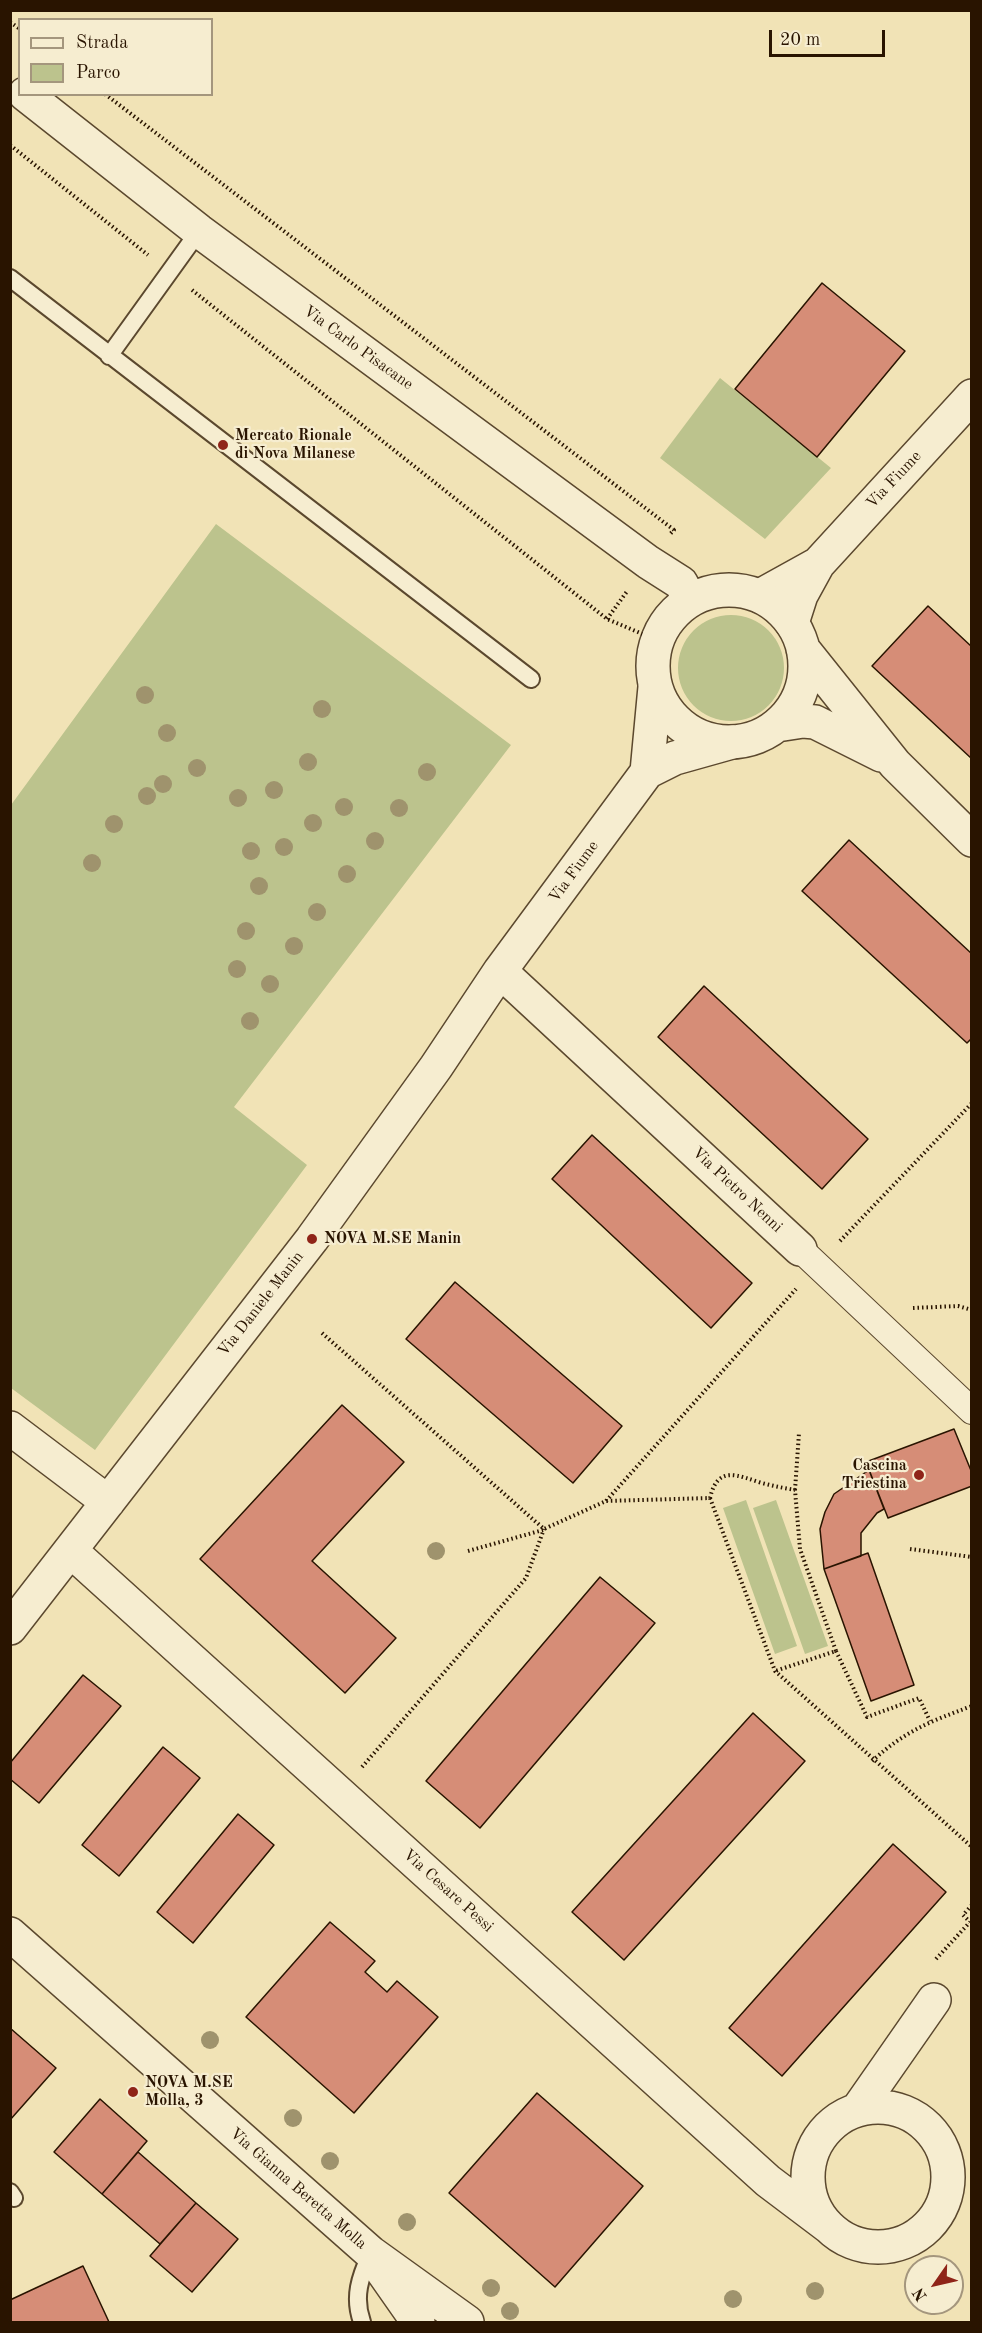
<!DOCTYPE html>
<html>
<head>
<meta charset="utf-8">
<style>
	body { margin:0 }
	#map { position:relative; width:982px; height:2333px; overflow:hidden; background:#f1e3b6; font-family:"Old Standard TT",serif }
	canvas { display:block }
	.frame { position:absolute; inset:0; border:12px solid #291400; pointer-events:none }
	.legend { position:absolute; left:18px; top:18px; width:195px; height:78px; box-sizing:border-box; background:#f6edd0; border:2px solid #a4967d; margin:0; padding:8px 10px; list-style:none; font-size:18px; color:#291400 }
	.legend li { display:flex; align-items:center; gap:12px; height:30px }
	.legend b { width:30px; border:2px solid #a4967d }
	.north { position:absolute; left:904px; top:2255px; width:60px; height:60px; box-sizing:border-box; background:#f6edd0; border:2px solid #a4967d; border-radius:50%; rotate:236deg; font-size:16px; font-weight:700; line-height:24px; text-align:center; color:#291400 }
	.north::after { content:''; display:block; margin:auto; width:21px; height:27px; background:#8f2418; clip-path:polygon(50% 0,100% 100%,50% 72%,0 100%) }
	.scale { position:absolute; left:769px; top:30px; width:116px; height:27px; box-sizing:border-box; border:3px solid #291400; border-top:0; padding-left:8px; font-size:18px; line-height:21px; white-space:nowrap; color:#291400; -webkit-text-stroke:4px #f6edd0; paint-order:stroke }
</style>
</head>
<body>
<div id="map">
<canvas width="982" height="2333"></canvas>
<div class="frame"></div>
<ul class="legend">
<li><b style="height:8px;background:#f6edd0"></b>Strada</li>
<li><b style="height:16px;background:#bcc38d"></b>Parco</li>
</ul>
<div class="north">N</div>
<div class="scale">20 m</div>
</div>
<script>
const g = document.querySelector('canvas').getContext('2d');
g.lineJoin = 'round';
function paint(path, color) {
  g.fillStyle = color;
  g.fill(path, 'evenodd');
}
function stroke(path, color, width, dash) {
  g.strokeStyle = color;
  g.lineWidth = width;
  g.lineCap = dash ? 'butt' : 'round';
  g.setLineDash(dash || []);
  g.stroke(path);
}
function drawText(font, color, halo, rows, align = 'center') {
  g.font = font + ' "Old Standard TT",serif';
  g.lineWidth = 4.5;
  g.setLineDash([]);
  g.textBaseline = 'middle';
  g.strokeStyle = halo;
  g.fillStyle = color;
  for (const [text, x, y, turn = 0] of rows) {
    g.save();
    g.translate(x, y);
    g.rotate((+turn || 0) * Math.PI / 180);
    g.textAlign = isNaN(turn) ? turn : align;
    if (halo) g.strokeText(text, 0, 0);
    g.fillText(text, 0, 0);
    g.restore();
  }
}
paint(new Path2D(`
	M 720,378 L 831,468 L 765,539 L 660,458 Z
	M 216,524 L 511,745 L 234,1107 L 307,1165 L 95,1450 L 11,1388 L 11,805 Z
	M678 668a53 53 0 1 1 106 0a53 53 0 1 1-106 0Z
	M 746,1500 L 797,1646 L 775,1654 L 723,1508 Z
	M 776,1500 L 828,1646 L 805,1654 L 753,1508 Z`), '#bcc38d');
const building = new Path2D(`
	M 822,283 L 905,351 L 817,457 L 735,389 Z
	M 928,606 L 972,647 L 972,759 L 872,666 Z
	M 849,840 L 972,954 L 972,1038 L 967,1043 L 802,891 Z
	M 704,986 L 868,1139 L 822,1189 L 658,1037 Z
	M 592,1135 L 752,1283 L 711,1328 L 552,1179 Z
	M 455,1282 L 622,1426 L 573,1483 L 406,1339 Z
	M 342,1405 L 404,1462 L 312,1561 L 396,1638 L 345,1693 L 200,1559 Z
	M 954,1429 L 972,1473 L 972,1486 L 888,1518 L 866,1462 Z
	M 869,1470 L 884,1509 L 877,1513 L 861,1533 L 861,1556 L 824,1569 L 820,1529 L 825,1512 L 834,1494 Z
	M 868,1553 L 914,1685 L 871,1701 L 824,1569 Z
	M 600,1577 L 655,1623 L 480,1828 L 426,1781 Z
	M 83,1675 L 121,1706 L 39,1803 L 10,1779 L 10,1763 Z
	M 753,1713 L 805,1761 L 624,1960 L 572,1912 Z
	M 163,1747 L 200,1778 L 119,1876 L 82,1845 Z
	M 238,1814 L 274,1845 L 193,1943 L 157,1912 Z
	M 893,1844 L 946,1892 L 782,2076 L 729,2028 Z
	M 330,1922 L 375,1961 L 365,1972 L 387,1992 L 397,1981 L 438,2017 L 354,2113 L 246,2017 Z
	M 10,2028 L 56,2068 L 10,2120 Z
	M 537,2093 L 643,2186 L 555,2287 L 449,2193 Z
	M 100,2099 L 147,2141 L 102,2194 L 54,2152 Z
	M 138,2152 L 196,2203 L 160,2244 L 102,2194 Z
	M 196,2203 L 238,2239 L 192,2292 L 150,2256 Z
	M 83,2266 L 109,2322 L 10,2322 L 10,2300 Z`);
paint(building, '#d68d77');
stroke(building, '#291400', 1.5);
const service = new Path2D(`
	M 10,278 L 531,679
	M 109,356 L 199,231
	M 10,2192 L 14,2198
	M 362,2322 C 353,2297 360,2277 371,2253`);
const pedestrian = new Path2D(`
	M 800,1249 L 972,1411`);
const minor = new Path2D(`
	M 760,596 L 816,565
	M 792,623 L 801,595 L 818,564 L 972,396
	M 647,772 L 675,758 L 732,742
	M 500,971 L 800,1249
	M 10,1428 L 108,1502
	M 71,1551 L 768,2181 L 829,2227
	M 10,1628 L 312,1239 L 436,1067 L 500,971 L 647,772 L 655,687
	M 10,1934 L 371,2253 L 467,2322
	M808 2177a70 70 0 1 1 140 0a70 70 0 1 1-140 0Z
	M 858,2109 L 934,2000
	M 383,2272 L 418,2322`);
const tertiary = new Path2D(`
	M 25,94 L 199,231 L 648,562 L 681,583 L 690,600
	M653 666a76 76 0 1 1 152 0a76 76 0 1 1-152 0Z
	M 803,649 L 895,764 L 972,840
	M 777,725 L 803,721 L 815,722 L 881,755`);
stroke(service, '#5b482e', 20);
stroke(pedestrian, '#5b482e', 28);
stroke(minor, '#5b482e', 36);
stroke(tertiary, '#5b482e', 36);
stroke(new Path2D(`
	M 10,22 L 20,29
	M 105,94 L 674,530 L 670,534
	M 10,145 L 148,255
	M 192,290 L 607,619 L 657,640
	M 607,619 L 628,590
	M 840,1241 L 972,1103
	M 913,1308 L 958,1306 L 972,1310
	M 322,1333 L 544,1529 L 606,1501 L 710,1498 C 718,1464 738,1476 762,1483 C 773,1486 784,1488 795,1490 L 800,1549 L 836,1651 L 775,1671
	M 795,1490 L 799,1433
	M 710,1498 L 775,1671 L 972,1847
	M 606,1501 L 796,1289
	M 910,1549 L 972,1557
	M 468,1551 L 543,1530
	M 836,1651 L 867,1717 L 919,1698 L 930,1721
	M 872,1761 C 905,1731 931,1721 972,1706
	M 362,1767 L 526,1578 L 544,1529
	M 936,1959 L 970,1922 L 963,1915 L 972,1905`), '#291400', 4, [1.5, 3]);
stroke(service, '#f6edd0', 16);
stroke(pedestrian, '#f6edd0', 26);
stroke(minor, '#f6edd0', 33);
stroke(tertiary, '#f6edd0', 33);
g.fillStyle = '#9f936d';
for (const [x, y] of [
	[145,695],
	[322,709],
	[167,733],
	[308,762],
	[197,768],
	[427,772],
	[163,784],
	[274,790],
	[147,796],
	[238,798],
	[344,807],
	[399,808],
	[313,823],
	[114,824],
	[375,841],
	[284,847],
	[251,851],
	[92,863],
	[347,874],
	[259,886],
	[317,912],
	[246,931],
	[294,946],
	[237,969],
	[270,984],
	[250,1021],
	[436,1551],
	[210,2040],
	[293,2118],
	[330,2161],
	[407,2222],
	[491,2288],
	[815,2291],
	[733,2299],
	[510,2311]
]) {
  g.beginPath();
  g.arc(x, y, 9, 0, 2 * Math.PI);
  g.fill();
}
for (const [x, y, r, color] of [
	[223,445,6,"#8f2418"],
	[312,1239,6,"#8f2418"],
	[919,1475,6,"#8f2418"],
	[133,2092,6,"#8f2418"]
]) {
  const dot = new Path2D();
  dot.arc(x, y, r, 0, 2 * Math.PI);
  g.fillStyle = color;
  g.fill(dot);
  stroke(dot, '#f6edd0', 2);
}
drawText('16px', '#291400', '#f6edd0', [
	["Via Carlo Pisacane",358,348,36],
	["Via Fiume",894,480,-47],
	["Via Fiume",574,872,-54],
	["Via Pietro Nenni",737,1190,43],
	["Via Daniele Manin",261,1304,-52],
	["Via Cesare Pessi",448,1891,42],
	["Via Gianna Beretta Molla",298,2189,41]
]);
drawText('bold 16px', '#291400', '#f6edd0', [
	["Mercato Rionale",235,436],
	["di Nova Milanese",235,454],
	["NOVA M.SE Manin",324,1239],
	["Cascina",907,1466,"right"],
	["Triestina",907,1484,"right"],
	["NOVA M.SE",145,2083],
	["Molla, 3",145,2101]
], 'left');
</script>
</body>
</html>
